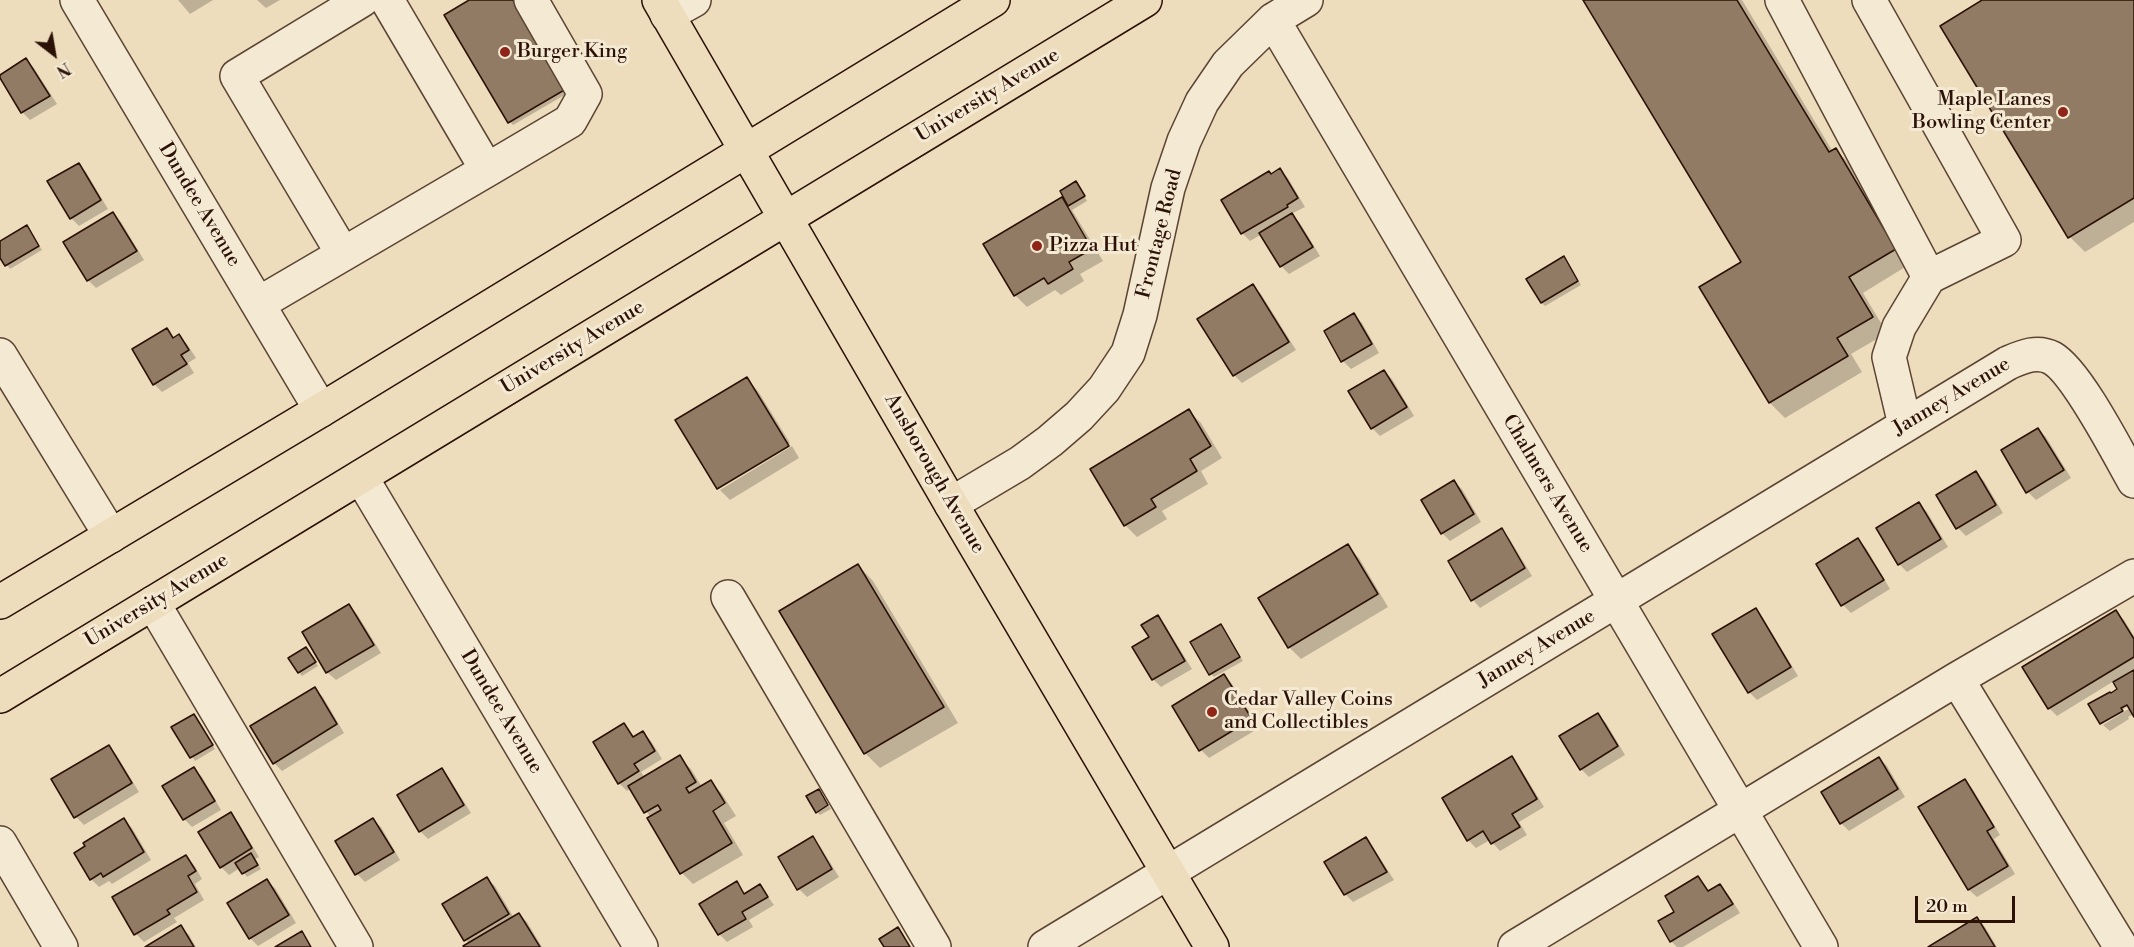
<!DOCTYPE html>
<html>
<head>
<meta charset="utf-8">
<style>
	body { margin:0 }
	#map { position:relative; width:2134px; height:947px; overflow:hidden; background:#eeddbc; font-family:"Libre Bodoni",serif }
	canvas { display:block }
	.north { position:absolute; left:24px; top:24px; width:60px; height:60px; -webkit-text-stroke:4px #f4e9d3; paint-order:stroke; rotate:149deg; font-size:16px; font-weight:700; line-height:24px; text-align:center; color:#2c1107 }
	.north::after { content:''; display:block; margin:auto; width:21px; height:27px; background:#2c1107; clip-path:polygon(50% 0,100% 100%,50% 72%,0 100%) }
	.scale { position:absolute; left:1915px; top:896px; width:100px; height:27px; box-sizing:border-box; border:3px solid #2c1107; border-top:0; padding-left:8px; font-size:18px; line-height:21px; white-space:nowrap; color:#2c1107; -webkit-text-stroke:4px #f4e9d3; paint-order:stroke }
</style>
</head>
<body>
<div id="map">
<canvas width="2134" height="947"></canvas>
<div class="north">N</div>
<div class="scale">20 m</div>
</div>
<script>
const g = document.querySelector('canvas').getContext('2d');
g.lineJoin = 'round';
function paint(path, color) {
  g.fillStyle = color;
  g.fill(path, 'evenodd');
}
function stroke(path, color, width, dash) {
  g.strokeStyle = color;
  g.lineWidth = width;
  g.lineCap = dash ? 'butt' : 'round';
  g.setLineDash(dash || []);
  g.stroke(path);
}
function drawText(font, color, halo, rows, align = 'center') {
  g.font = font + ' "Libre Bodoni",serif';
  g.lineWidth = 6;
  g.setLineDash([]);
  g.textBaseline = 'middle';
  g.strokeStyle = halo;
  g.fillStyle = color;
  for (const [text, x, y, turn = 0] of rows) {
    g.save();
    g.translate(x, y);
    g.rotate((+turn || 0) * Math.PI / 180);
    g.textAlign = isNaN(turn) ? turn : align;
    if (halo) g.strokeText(text, 0, 0);
    g.fillText(text, 0, 0);
    g.restore();
  }
}
paint(new Path2D(`
	M 178,0 L 213,0 L 190,14 Z
	M 257,0 L 280,0 L 266,8 Z
	M 471,0 L 513,0 L 568,93 L 513,125 L 510,122 Z
	M 1585,0 L 1742,0 L 1833,152 L 1836,150 L 1851,165 L 1910,264 L 1863,293 L 1887,333 L 1851,354 L 1862,372 L 1785,418 L 1770,403 L 1701,288 L 1743,263 Z
	M 1985,0 L 2134,0 L 2134,222 L 2085,252 L 2070,237 Z
	M 26,60 L 34,68 L 57,104 L 30,120 L 22,112 L 1,76 Z
	M 78,164 L 86,172 L 108,209 L 79,226 L 71,218 Z
	M 1280,170 L 1288,178 L 1305,207 L 1293,213 L 1293,216 L 1300,223 L 1320,256 L 1289,274 L 1281,266 L 1262,234 L 1250,241 L 1242,233 L 1223,200 Z
	M 1079,187 L 1087,201 L 1072,210 L 1103,261 L 1080,274 L 1084,281 L 1061,295 L 1055,290 L 1027,307 L 1015,295 L 1061,199 L 1070,206 L 1062,192 Z
	M 113,214 L 121,222 L 144,260 L 96,288 L 88,280 Z
	M 30,231 L 42,250 L 10,269 L 0,255 L 0,243 Z
	M 1567,262 L 1581,285 L 1545,306 L 1542,303 Z
	M 1253,286 L 1261,294 L 1296,350 L 1242,383 L 1234,375 Z
	M 1354,315 L 1362,323 L 1379,353 L 1351,369 L 1343,361 L 1326,332 Z
	M 167,330 L 175,338 L 179,336 L 187,344 L 196,358 L 188,363 L 194,373 L 162,392 L 154,384 Z
	M 1384,371 L 1392,379 L 1414,416 L 1380,436 L 1372,428 Z
	M 746,379 L 758,391 L 790,443 L 719,486 L 719,489 L 677,420 Z
	M 1189,411 L 1201,423 L 1222,458 L 1201,471 L 1208,484 L 1162,511 L 1167,519 L 1137,537 L 1125,525 Z
	M 2038,429 L 2046,437 L 2071,478 L 2036,500 L 2028,492 L 2003,451 Z
	M 792,446 L 799,458 L 730,500 L 720,490 Z
	M 1976,473 L 1984,481 L 2003,513 L 1966,536 L 1958,528 Z
	M 1454,482 L 1462,489 L 1481,522 L 1450,541 L 1442,533 Z
	M 1919,504 L 1927,512 L 1948,547 L 1907,572 L 1899,564 Z
	M 1501,530 L 1509,538 L 1532,576 L 1480,608 L 1473,600 Z
	M 1858,540 L 1866,548 L 1890,589 L 1851,613 L 1843,605 Z
	M 1347,546 L 1359,558 L 1388,607 L 1301,659 L 1289,647 L 1260,599 Z
	M 858,565 L 873,581 L 958,723 L 880,768 L 865,753 Z
	M 349,606 L 357,614 L 381,653 L 336,680 L 328,673 L 304,633 Z
	M 1755,610 L 1763,618 L 1798,676 L 1757,700 L 1749,692 Z
	M 2116,612 L 2124,620 L 2134,636 L 2134,714 L 2128,717 L 2129,719 L 2110,731 L 2103,725 L 2130,708 L 2128,706 L 2102,723 L 2090,705 L 2119,690 L 2114,681 L 2057,716 L 2049,708 Z
	M 1157,617 L 1165,625 L 1192,669 L 1161,687 L 1153,679 L 1151,638 Z
	M 1221,626 L 1243,661 L 1214,677 L 1211,674 Z
	M 306,648 L 318,666 L 302,676 L 299,672 Z
	M 1224,676 L 1232,684 L 1259,728 L 1209,758 L 1201,750 Z
	M 315,689 L 323,697 L 344,733 L 282,771 L 274,763 Z
	M 194,715 L 215,749 L 195,761 L 174,727 Z
	M 1598,715 L 1606,723 L 1625,755 L 1589,777 L 1581,769 Z
	M 624,725 L 635,738 L 643,733 L 651,741 L 662,759 L 641,772 L 645,778 L 679,757 L 691,769 L 702,787 L 711,782 L 722,794 L 736,816 L 724,823 L 743,855 L 693,884 L 682,873 L 651,818 L 631,788 L 627,791 L 619,783 Z
	M 108,747 L 116,754 L 139,792 L 84,825 L 76,817 L 53,780 Z
	M 1511,758 L 1519,766 L 1544,807 L 1519,822 L 1527,835 L 1500,851 L 1490,840 L 1476,848 L 1468,840 Z
	M 1879,758 L 1887,766 L 1905,797 L 1849,831 L 1841,823 Z
	M 194,769 L 202,777 L 221,810 L 192,827 L 184,819 Z
	M 441,770 L 449,778 L 471,813 L 428,839 L 420,831 Z
	M 1964,781 L 1972,788 L 2000,835 L 1994,839 L 2015,874 L 1977,897 L 1969,890 L 1920,807 Z
	M 818,791 L 831,809 L 820,815 L 817,812 Z
	M 230,814 L 238,822 L 259,857 L 255,859 L 261,869 L 247,877 L 240,868 L 229,875 L 221,867 Z
	M 124,820 L 132,828 L 151,860 L 112,884 L 109,881 L 99,887 L 91,879 Z
	M 373,820 L 381,827 L 400,860 L 365,882 L 357,874 Z
	M 812,838 L 820,846 L 839,877 L 807,897 L 799,889 Z
	M 1365,839 L 1373,847 L 1394,880 L 1353,902 L 1345,894 Z
	M 186,857 L 194,865 L 202,879 L 195,884 L 204,900 L 174,918 L 177,922 L 144,942 L 136,934 L 114,897 Z
	M 1698,878 L 1710,892 L 1720,886 L 1728,894 L 1740,913 L 1683,947 L 1677,947 L 1671,941 L 1676,912 Z
	M 487,879 L 495,886 L 514,918 L 519,914 L 527,922 L 542,947 L 466,947 L 469,944 L 444,904 Z
	M 267,881 L 275,888 L 296,923 L 258,946 L 250,938 Z
	M 736,883 L 746,894 L 760,886 L 774,905 L 749,920 L 753,927 L 727,942 L 719,934 L 701,904 Z
	M 1977,919 L 1985,927 L 1997,947 L 1931,947 Z
	M 181,927 L 189,935 L 196,947 L 148,947 Z`), '#0003');
const building = new Path2D(`
	M 469,0 L 513,0 L 566,89 L 508,123 L 444,15 Z
	M 1583,0 L 1737,0 L 1829,152 L 1836,148 L 1896,249 L 1849,277 L 1873,317 L 1837,338 L 1848,356 L 1769,403 L 1699,287 L 1741,262 Z
	M 1982,0 L 2134,0 L 2134,198 L 2068,238 L 1940,26 Z
	M 26,58 L 50,96 L 21,113 L 0,78 L 0,75 Z
	M 79,163 L 101,200 L 70,219 L 47,181 Z
	M 1280,168 L 1298,198 L 1287,205 L 1288,207 L 1241,234 L 1221,200 L 1269,171 L 1271,174 Z
	M 1076,181 L 1085,196 L 1068,206 L 1060,191 Z
	M 1062,197 L 1092,249 L 1069,262 L 1073,269 L 1048,284 L 1044,278 L 1014,296 L 983,244 Z
	M 113,212 L 137,251 L 87,281 L 63,242 Z
	M 1292,213 L 1313,247 L 1280,267 L 1259,233 Z
	M 27,225 L 39,246 L 5,266 L 0,258 L 0,241 Z
	M 1564,256 L 1578,281 L 1541,303 L 1526,279 Z
	M 1253,284 L 1289,342 L 1233,376 L 1197,319 Z
	M 1354,313 L 1372,344 L 1341,362 L 1324,331 Z
	M 167,328 L 173,338 L 179,334 L 189,350 L 181,355 L 187,364 L 153,385 L 132,349 Z
	M 1384,370 L 1407,407 L 1371,429 L 1348,391 Z
	M 747,377 L 789,446 L 717,489 L 675,420 Z
	M 1189,409 L 1211,446 L 1190,459 L 1197,471 L 1151,499 L 1156,507 L 1124,526 L 1090,469 Z
	M 2038,428 L 2064,470 L 2026,493 L 2001,450 Z
	M 1976,471 L 1996,505 L 1956,529 L 1936,495 Z
	M 1454,480 L 1474,514 L 1441,534 L 1421,500 Z
	M 1919,502 L 1941,539 L 1898,565 L 1876,528 Z
	M 1502,528 L 1525,568 L 1471,601 L 1448,561 Z
	M 1858,538 L 1884,580 L 1841,606 L 1816,564 Z
	M 1348,544 L 1378,594 L 1288,648 L 1258,598 Z
	M 858,564 L 944,707 L 864,754 L 779,611 Z
	M 349,604 L 374,645 L 326,673 L 302,632 Z
	M 1756,608 L 1791,667 L 1748,693 L 1712,634 Z
	M 2116,610 L 2134,639 L 2134,657 L 2048,709 L 2022,667 Z
	M 1158,615 L 1185,661 L 1152,680 L 1132,647 L 1149,637 L 1141,625 Z
	M 1221,624 L 1240,657 L 1209,675 L 1190,642 Z
	M 306,647 L 316,662 L 298,673 L 288,658 Z
	M 2134,670 L 2134,717 L 2127,705 L 2121,708 L 2123,711 L 2100,724 L 2088,704 L 2110,692 L 2111,693 L 2117,689 L 2113,682 Z
	M 1224,674 L 1252,719 L 1199,751 L 1172,706 Z
	M 315,687 L 337,724 L 273,764 L 250,726 Z
	M 1598,713 L 1618,746 L 1580,770 L 1559,736 Z
	M 194,714 L 213,745 L 190,758 L 171,727 Z
	M 624,723 L 633,737 L 643,731 L 655,751 L 634,764 L 639,771 L 618,784 L 593,742 Z
	M 109,745 L 132,783 L 74,818 L 51,779 Z
	M 680,755 L 696,782 L 686,788 L 689,793 L 711,780 L 725,803 L 713,811 L 732,843 L 680,874 L 647,818 L 661,810 L 658,805 L 644,813 L 628,786 Z
	M 1512,756 L 1537,799 L 1512,814 L 1520,827 L 1491,844 L 1483,831 L 1467,841 L 1442,798 Z
	M 1879,757 L 1898,789 L 1840,824 L 1821,792 Z
	M 194,767 L 215,801 L 183,820 L 162,786 Z
	M 442,768 L 464,805 L 419,832 L 397,795 Z
	M 1965,779 L 1994,827 L 1987,831 L 2008,866 L 1968,890 L 1918,807 Z
	M 819,789 L 828,805 L 816,813 L 806,796 Z
	M 231,812 L 252,848 L 220,868 L 198,832 Z
	M 124,818 L 144,852 L 103,877 L 101,873 L 90,880 L 74,853 L 85,846 L 83,843 Z
	M 373,818 L 394,852 L 355,875 L 335,841 Z
	M 813,836 L 832,869 L 797,890 L 778,857 Z
	M 1366,837 L 1387,872 L 1344,895 L 1324,862 Z
	M 251,853 L 258,865 L 242,874 L 235,863 Z
	M 186,855 L 196,871 L 188,876 L 197,892 L 167,910 L 170,914 L 134,935 L 112,897 Z
	M 1698,876 L 1708,891 L 1720,884 L 1733,904 L 1670,942 L 1658,921 L 1674,912 L 1665,896 Z
	M 487,877 L 509,914 L 464,941 L 442,904 Z
	M 267,879 L 289,915 L 249,939 L 227,903 Z
	M 737,881 L 744,894 L 760,884 L 768,897 L 742,912 L 746,919 L 718,935 L 699,904 Z
	M 519,913 L 540,947 L 464,947 L 463,946 Z
	M 1977,917 L 1995,947 L 1928,947 Z
	M 181,925 L 194,947 L 145,947 Z
	M 898,927 L 910,947 L 884,947 L 879,939 Z
	M 302,931 L 311,947 L 275,947 Z`);
paint(building, '#917b65');
stroke(building, '#2c1107', 1.5);
const minor = new Path2D(`
	M 77,0 L 321,410
	M 1782,0 L 1929,277 L 2004,240 L 1869,0
	M 667,15 L 694,0
	M 1273,20 L 1821,947
	M 487,170 L 570,121 L 585,94 L 531,0
	M 343,254 L 237,76 L 362,0
	M 258,304 L 487,170 L 387,0
	M 0,355 L 111,536
	M 1905,425 L 1889,357 L 1899,327 L 1929,277
	M 361,477 L 641,947
	M 951,504 L 1020,463 L 1050,441 L 1079,416 L 1104,389 L 1128,353 L 1140,315 L 1168,188 L 1184,141 L 1202,102 L 1228,64 L 1273,20 L 1306,0
	M 728,597 L 934,947
	M 153,603 L 356,947
	M 1957,679 L 2121,947
	M 0,843 L 61,947
	M 1045,947 L 2008,363 C 2022,357 2037,350 2052,358 C 2077,372 2118,453 2134,481
	M 1515,947 L 1957,679 L 2134,576`);
const major = new Path2D(`
	M 659,0 L 951,504 L 1212,947
	M 0,602 L 321,410 L 993,0
	M 0,696 L 1145,0`);
stroke(minor, '#5c4434', 36);
stroke(major, '#2c1107', 36);
stroke(minor, '#f4e9d3', 33);
stroke(major, '#eeddbc', 33);
for (const [x, y, r, color] of [
	[505,52,6,"#8f2418"],
	[2063,112,6,"#8f2418"],
	[1037,246,6,"#8f2418"],
	[1212,712,6,"#8f2418"]
]) {
  const dot = new Path2D();
  dot.arc(x, y, r, 0, 2 * Math.PI);
  g.fillStyle = color;
  g.fill(dot);
  stroke(dot, '#f4e9d3', 2);
}
drawText('20px', '#2c1107', '#f4e9d3', [
	["Burger King",517,52],
	["Maple Lanes",2051,100,"right"],
	["Bowling Center",2051,123,"right"],
	["Pizza Hut",1049,246],
	["Cedar Valley Coins",1224,700],
	["and Collectibles",1224,723]
], 'left');
drawText('20px', '#2c1107', '#f4e9d3', [
	["University Avenue",988,96,-31],
	["Dundee Avenue",199,205,59],
	["Frontage Road",1160,234,-76],
	["University Avenue",573,348,-31],
	["Janney Avenue",1952,397,-31],
	["Ansborough Avenue",934,474,60],
	["Chalmers Avenue",1547,484,59],
	["University Avenue",157,601,-31],
	["Janney Avenue",1537,649,-31],
	["Dundee Avenue",501,712,59]
]);
</script>
</body>
</html>
